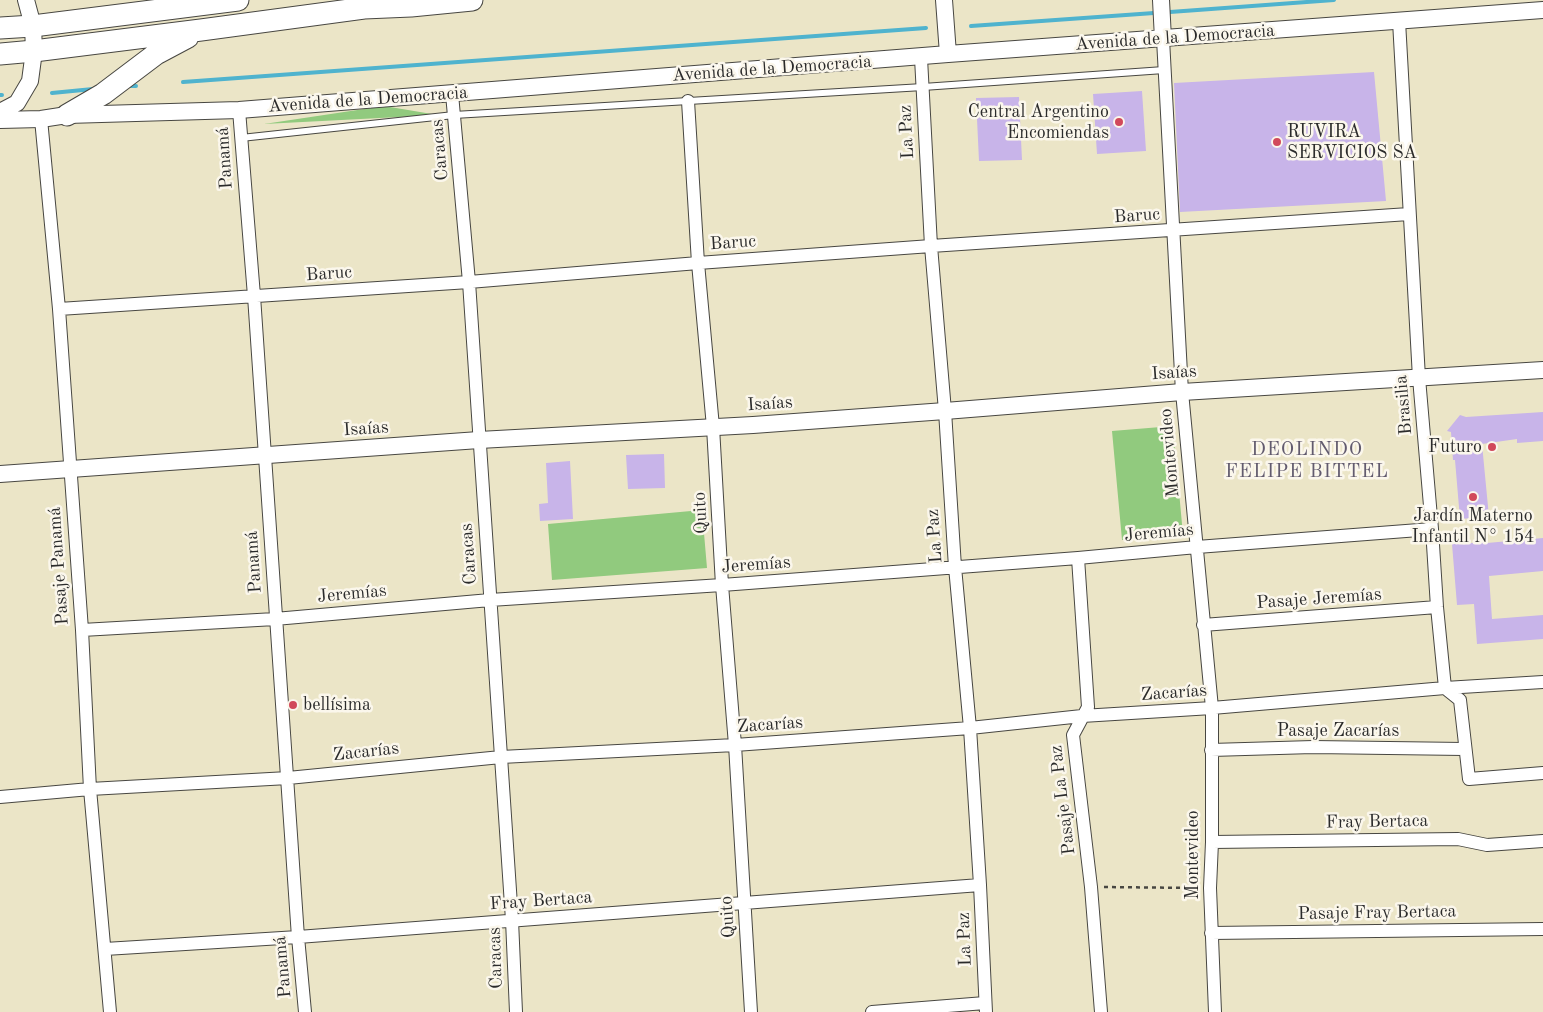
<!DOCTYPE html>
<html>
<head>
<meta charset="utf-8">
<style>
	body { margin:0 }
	canvas { display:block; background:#ebe5c7 }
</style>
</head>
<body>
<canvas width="1543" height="1012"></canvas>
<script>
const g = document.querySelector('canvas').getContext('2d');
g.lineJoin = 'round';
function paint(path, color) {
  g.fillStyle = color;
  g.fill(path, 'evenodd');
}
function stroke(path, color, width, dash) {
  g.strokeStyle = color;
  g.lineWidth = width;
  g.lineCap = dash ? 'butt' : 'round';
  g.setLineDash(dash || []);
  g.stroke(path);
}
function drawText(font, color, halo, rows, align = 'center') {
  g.font = font + ' "Old Standard TT",serif';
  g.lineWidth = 5;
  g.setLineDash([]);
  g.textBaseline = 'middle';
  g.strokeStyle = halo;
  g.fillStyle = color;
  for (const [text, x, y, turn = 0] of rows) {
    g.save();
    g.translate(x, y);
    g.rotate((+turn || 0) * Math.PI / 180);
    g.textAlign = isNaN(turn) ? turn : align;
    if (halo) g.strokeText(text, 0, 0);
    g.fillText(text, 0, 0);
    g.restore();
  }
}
paint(new Path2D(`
	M 384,106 L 438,115 L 264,124 Z
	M 1173,426 L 1183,535 L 1122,540 L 1112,431 Z
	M 702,510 L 707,568 L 552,580 L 548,524 Z`), '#91ca7e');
stroke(new Path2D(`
	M 1170,12 L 1334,0
	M 971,26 L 1154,13
	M 183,82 L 926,28
	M 127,86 L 136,86
	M 52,93 L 93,89
	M 0,95 L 2,95`), '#4fb3ce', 4);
paint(new Path2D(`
	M 1374,72 L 1386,201 L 1180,212 L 1174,83 Z
	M 1142,91 L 1146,151 L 1097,154 L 1093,94 Z
	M 1019,97 L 1022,160 L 979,161 L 976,98 Z
	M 1543,412 L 1543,441 L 1517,443 L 1517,439 L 1482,444 L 1489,517 L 1460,519 L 1455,460 L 1453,460 L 1451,432 L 1447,431 L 1460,415 L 1466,417 Z
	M 664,454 L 665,488 L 628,489 L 626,455 Z
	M 570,461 L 573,519 L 540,521 L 539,504 L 548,503 L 546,463 Z
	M 1543,538 L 1543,571 L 1489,576 L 1492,619 L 1543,615 L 1543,639 L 1477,644 L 1474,604 L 1457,605 L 1452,544 L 1487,542 L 1487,543 Z`), '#c8b4e9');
const service = new Path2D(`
	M 241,138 L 454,115 L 923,87 L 1164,70`);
const minor = new Path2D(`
	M 1399,21 L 1419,378 L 1432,529 L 1437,607 L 1445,688 L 1460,700 L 1469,779 L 1543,773
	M 1163,39 L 1182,392 L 1212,708 L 1212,842 L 1210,888 L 1215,1012
	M 921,58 L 931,246 L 945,411 L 955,567 L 970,728 L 980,885 L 986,1012
	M 452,94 L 469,282 L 512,920 L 516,1012
	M 688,101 L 698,263 L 713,427 L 722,585 L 735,745 L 751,1012
	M 239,110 L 254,296 L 298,937 L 305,1012
	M 41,119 L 59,309 L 82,630 L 90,789 L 110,1012
	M 59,309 L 469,282 L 698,263 L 931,246 L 1409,214
	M 1078,558 L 1088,707 L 1073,735 L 1091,887 L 1101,1012
	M 1203,625 L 1437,607
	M 82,630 L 275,619 L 490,600 L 722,585 L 1078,558 L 1197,547 L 1432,529
	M 1211,750 L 1313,747 L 1464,749
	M 0,797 L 90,789 L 288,778 L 501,757 L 735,745 L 970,728 L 1082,716 L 1212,708 L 1445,688 L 1543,682
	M 1212,842 L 1458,839 L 1487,845 L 1543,841
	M 1211,933 L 1543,929
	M 105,949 L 298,937 L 980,885
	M 872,1012 L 985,1003`);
const tertiary = new Path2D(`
	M 944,0 L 948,54
	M 1161,0 L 1163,39
	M 0,112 L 17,103 L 30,81 L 34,51 L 33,26 L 26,0
	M 0,120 L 41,119 L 67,115 L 239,110 L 948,54 L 1543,10
	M 0,474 L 479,440 L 753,425 L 945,411 L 1182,392 L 1543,370`);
const trunk = new Path2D(`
	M 0,28 L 33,26 L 238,0
	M 0,54 L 34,51 L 201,30 L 364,8 L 411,6 L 472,0
	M 67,115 L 103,94 L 156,54 L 188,37`);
stroke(service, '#484742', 8);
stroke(minor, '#484742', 14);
stroke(tertiary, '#484742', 18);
stroke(trunk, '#484742', 23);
stroke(new Path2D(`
	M 1104,887 L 1198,888`), '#484742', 2.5, [4, 4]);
stroke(service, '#fff', 6);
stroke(minor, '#fff', 12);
stroke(tertiary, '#fff', 16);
stroke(trunk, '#fff', 21);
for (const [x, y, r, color] of [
	[1119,122,5,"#d1495b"],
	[1277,142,5,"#d1495b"],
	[1492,447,5,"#d1495b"],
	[1473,497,5,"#d1495b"],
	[293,705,5,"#d1495b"]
]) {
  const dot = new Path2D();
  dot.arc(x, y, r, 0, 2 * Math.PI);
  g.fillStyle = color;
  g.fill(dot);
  stroke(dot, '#fbf7ec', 2);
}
drawText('18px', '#2b2b2b', '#fbf7ec', [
	["Avenida de la Democracia",1175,38,-4],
	["Avenida de la Democracia",772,69,-4],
	["Avenida de la Democracia",368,100,-4],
	["La Paz",907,132,-93],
	["Caracas",440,150,-95],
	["Panamá",225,158,-94],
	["Baruc",1137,216,-4],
	["Baruc",733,243,-4],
	["Baruc",329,274,-4],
	["Isaías",1174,373,-4],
	["Isaías",770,404,-4],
	["Brasilia",1404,405,-95],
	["Isaías",366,429,-4],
	["Montevideo",1170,453,-95],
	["Quito",701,513,-93],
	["Jeremías",1159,533,-5],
	["La Paz",935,536,-94],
	["Caracas",469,554,-94],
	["Panamá",254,562,-94],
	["Jeremías",756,565,-4],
	["Pasaje Panamá",59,566,-94],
	["Jeremías",352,594,-5],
	["Pasaje Jeremías",1319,599,-4],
	["Zacarías",1174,693,-4],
	["Zacarías",770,725,-4],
	["Pasaje Zacarías",1338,731],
	["Zacarías",366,752,-6],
	["Pasaje La Paz",1063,800,-97],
	["Fray Bertaca",1377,822,-1],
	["Montevideo",1193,855,-90],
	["Fray Bertaca",541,901,-4],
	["Pasaje Fray Bertaca",1377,913,-1],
	["Quito",728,917,-94],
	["La Paz",965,939,-92],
	["Caracas",496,958,-92],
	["Panamá",283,967,-95]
]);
drawText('18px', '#2b2b2b', '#fbf7ec', [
	["Central Argentino",1109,112],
	["Encomiendas",1109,133],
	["RUVIRA",1287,132,"left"],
	["SERVICIOS SA",1287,153,"left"],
	["Futuro",1482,447],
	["Jardín Materno",1473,516,"center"],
	["Infantil N° 154",1473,537,"center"],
	["bellísima",303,705,"left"]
], 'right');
g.letterSpacing = '1px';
drawText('19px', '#625b6e', '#fbf7ec', [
	["DEOLINDO",1307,450],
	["FELIPE BITTEL",1307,472]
]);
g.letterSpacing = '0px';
</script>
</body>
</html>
